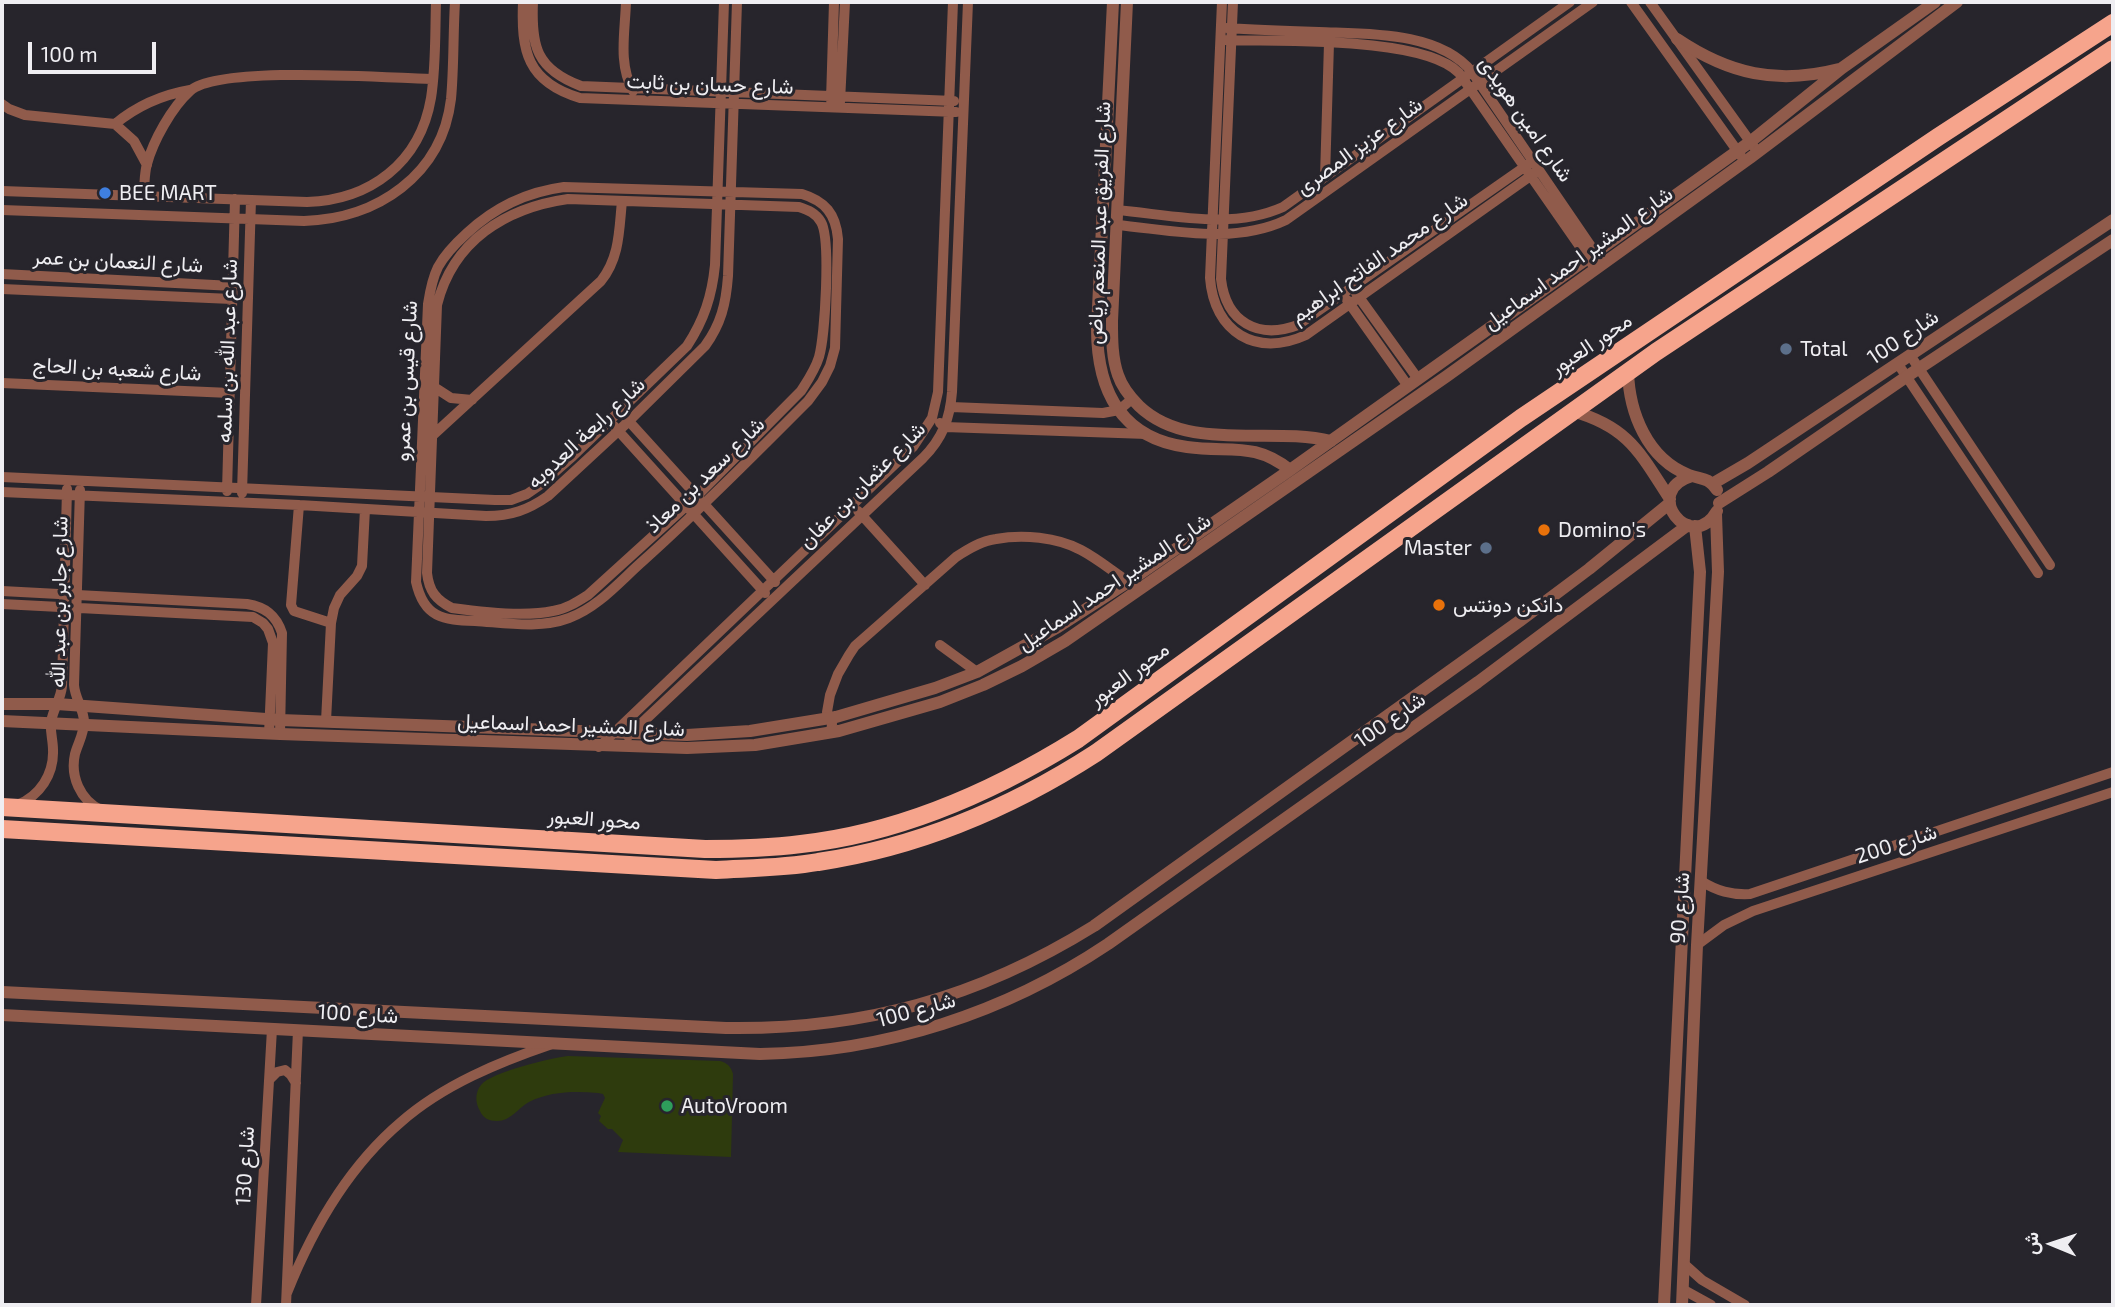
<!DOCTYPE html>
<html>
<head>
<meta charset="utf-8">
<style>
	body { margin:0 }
	#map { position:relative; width:2115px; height:1307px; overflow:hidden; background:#27252c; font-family:"Exo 2",Vazirmatn,sans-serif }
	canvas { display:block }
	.frame { position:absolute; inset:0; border:4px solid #efeef2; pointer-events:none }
	.north { position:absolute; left:2017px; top:1209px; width:70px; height:70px; -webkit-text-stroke:5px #27252c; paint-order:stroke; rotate:272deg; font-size:19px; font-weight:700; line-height:28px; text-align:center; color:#efeef2 }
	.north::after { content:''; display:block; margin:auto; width:24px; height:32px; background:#efeef2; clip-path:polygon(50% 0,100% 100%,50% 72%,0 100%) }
	.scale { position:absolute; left:28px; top:42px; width:128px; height:32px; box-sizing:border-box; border:4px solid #efeef2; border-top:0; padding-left:9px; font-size:21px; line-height:24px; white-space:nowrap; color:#efeef2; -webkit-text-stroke:5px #27252c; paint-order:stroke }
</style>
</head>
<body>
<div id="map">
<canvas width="2115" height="1307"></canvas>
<div class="frame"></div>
<div class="north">ش</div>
<div class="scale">100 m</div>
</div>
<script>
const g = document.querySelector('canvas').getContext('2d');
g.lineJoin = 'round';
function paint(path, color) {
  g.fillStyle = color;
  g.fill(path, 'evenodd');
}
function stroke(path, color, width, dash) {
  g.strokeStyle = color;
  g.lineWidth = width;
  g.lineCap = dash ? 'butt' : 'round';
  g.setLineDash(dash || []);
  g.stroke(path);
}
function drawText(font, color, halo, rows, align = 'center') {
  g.font = font + ' "Exo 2",Vazirmatn,sans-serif';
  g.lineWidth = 6;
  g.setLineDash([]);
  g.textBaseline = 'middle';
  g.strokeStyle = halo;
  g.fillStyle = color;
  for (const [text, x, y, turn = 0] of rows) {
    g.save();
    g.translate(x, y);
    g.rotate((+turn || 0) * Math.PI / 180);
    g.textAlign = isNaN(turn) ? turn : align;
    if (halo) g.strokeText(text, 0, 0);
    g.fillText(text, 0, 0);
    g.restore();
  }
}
paint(new Path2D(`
	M 568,1056 L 720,1061 C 727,1063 731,1066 733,1074 L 731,1157 L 618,1152 L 623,1140 L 612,1129 L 608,1129 L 599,1121 L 601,1116 L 598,1113 L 605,1098 L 603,1094 L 598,1093 C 575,1091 551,1091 529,1102 C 518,1108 511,1121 497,1121 C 489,1121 483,1118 480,1111 C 475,1103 475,1092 481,1085 C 491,1072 551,1058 568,1056 Z`), '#2e3b0d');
stroke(new Path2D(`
	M 523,2 C 521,51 527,82 580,98 L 956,112
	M 533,2 C 531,46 536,69 581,86 L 954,101
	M 626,2 C 625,33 618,63 633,91
	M 1222,2 L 1210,278 C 1214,332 1256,358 1306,335 L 1539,170
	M 1233,2 L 1221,279 C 1226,322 1258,340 1298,325 L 1533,161
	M 1631,2 L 1741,156
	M 1650,2 L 1754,147
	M 1227,28 C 1257,30 1288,31 1319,32 C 1366,34 1439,31 1472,72 L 1599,258
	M 1227,40 C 1279,42 1423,36 1459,73 L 1592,264
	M 831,100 L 834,2
	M 840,102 L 845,2
	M 2,104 L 9,109 L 25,115 L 115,124 L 134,141 L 147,165
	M 115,124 C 138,105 161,95 190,90
	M 1325,177 L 1329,43
	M 564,187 L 802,194 C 825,201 836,214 838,239 L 835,348 L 830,366 L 822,382 L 808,401 C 754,455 701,509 644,560 C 621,580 599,607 569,618 C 540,629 506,623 475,621 C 443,620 424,618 416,582 L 428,304 C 430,291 432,279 438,267 C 445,254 456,243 467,233 C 495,207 526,192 564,187 Z
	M 2,191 L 307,202 C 370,200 420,163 431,98 C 436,67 435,34 436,2
	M 143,196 C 145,186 144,174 147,164 C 153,141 172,107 190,91 C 219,65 388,78 433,79
	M 568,199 L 799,207 C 808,210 816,213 821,222 C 831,239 825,336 819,357 C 815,370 808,380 801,391 L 697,496 L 588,595 C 577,602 566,609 553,611 C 525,617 480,612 452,608 C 436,600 429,591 427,573 L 437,305 C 453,241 505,208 568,199 Z
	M 2,210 L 304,221 C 377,219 442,175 451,99 C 454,67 453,34 455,2
	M 1117,210 C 1172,215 1232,230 1283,207 L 1570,2
	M 1117,225 C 1172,230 1233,245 1286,220 L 1593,2
	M 2,274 L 233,286
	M 2,289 L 232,299
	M 1356,293 L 1418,379
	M 1347,300 L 1408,386
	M 1910,355 L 2050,565
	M 1898,364 L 2038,573
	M 2,383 L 230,393
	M 434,387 L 451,398 L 472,400
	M 951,407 L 1103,413 L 1119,410 L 1132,399
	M 626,418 L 775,582
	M 940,423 L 945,427 L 1147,434
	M 614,426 L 765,593
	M 432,436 L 601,281 C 620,257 619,230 622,201
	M 2,477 L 495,500 L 511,500 L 527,494 L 540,485 L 573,456 L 687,346 C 704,320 712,296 715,265 L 724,2
	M 80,490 L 74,685 C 75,699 84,709 84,722 C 84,734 78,743 75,754 C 70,776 80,800 101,810
	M 227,491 L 235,199
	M 2,492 L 299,505 L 486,516 C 511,516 528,510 548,496 L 629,421 L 705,346 C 721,324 726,304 728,276 L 737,2
	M 242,493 L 251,200
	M 299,505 L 291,605 L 294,611 L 331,623
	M 858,511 L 925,585
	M 2,591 L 247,604 C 265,607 276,615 282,633 L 280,734
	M 2,604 L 253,617 L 263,623 L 268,629 L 273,643 L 269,734
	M 940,645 L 977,672
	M 326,721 L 331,623 L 334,608 L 340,595 L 357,576 L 362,566 L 365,509
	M 831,733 L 832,724 L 827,712 L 830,695 L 838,674 L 849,655 L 855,646 L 956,557 C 968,549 981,541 996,539 C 1022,534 1057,537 1081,550 C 1100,560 1117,575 1135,586
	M 628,736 L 923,458 C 942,439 950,419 952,392 L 968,2
	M 599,747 L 913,447 L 932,418 L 938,392 L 953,2
	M 17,805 C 40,796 54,774 53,750 C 53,740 50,732 51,722 C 53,709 61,699 62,686 L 67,489
	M 1701,881 C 1717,891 1731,895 1750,894 L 2113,772
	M 1697,945 L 1724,925 L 1753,911 L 2113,792
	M 270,1079 L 277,1072 L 285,1070 L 291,1075 L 296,1083
	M 1683,1263 L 1702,1280 L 1745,1305
	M 1682,1289 L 1711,1305
	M 287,1293 C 312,1230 348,1167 401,1122 C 443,1085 499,1062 552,1044
	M 256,1305 L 272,1029
	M 286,1305 L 298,1030`), '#905b4b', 10);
stroke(new Path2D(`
	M 1113,2 L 1097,328 C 1097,390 1120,438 1187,447 C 1229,453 1254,441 1290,470
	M 1127,2 L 1112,321 C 1112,339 1112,358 1118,375 C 1122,387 1130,397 1139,406 C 1188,453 1270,426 1331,441
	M 1677,39 C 1729,74 1777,85 1839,69
	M 1628,371 C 1629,412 1647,459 1689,475 C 1702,480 1707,476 1717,490
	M 1572,411 C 1629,427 1640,453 1670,499
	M 1692,476 C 1640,491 1691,556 1717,511
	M 1712,484 L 1748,463 L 2113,220
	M 1719,503 L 1768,472 L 1906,377 L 2113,240
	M 2,704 L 57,704 L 280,720 L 687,735 L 750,731 L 836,717 L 935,688 L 977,672 L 1058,627 L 1128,582 L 1290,470 L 1588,258 L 1750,142 L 1842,68 L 1935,2
	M 2,721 L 280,734 L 687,748 L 755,745 L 839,731 L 940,702 L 983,685 L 1022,666 L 1065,641 L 1447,376 L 1750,158 L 1957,2
	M 2,992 L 726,1028 C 863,1030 978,998 1094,926 L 1521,620 L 1589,569 L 1670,503
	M 2,1015 L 760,1054 C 885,1052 1005,1013 1108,944 L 1478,682 L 1688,525
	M 1664,1305 L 1700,572 L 1695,526
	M 1682,1305 L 1697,945 L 1718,572 L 1716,514`), '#905b4b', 12);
stroke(new Path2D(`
	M 2,807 L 705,849 C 737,849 769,848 801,844 C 901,833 993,792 1078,739 L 1521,418 L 1938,137 L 2113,23
	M 2,829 L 716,870 C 750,868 784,868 818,862 C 919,847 1011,808 1096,753 L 1656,352 L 2113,49`), '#f6a48c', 18);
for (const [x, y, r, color] of [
	[105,193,7,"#3f7fe0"],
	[1786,349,7,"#5c6f8a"],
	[1544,530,7,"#e8710a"],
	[1486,548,7,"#5c6f8a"],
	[1439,605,7,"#e8710a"],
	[667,1106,7,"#2e9e5b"]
]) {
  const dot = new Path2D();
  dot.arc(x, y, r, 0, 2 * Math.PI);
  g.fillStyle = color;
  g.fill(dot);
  stroke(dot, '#27252c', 2.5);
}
drawText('21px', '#efeef2', '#27252c', [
	["شارع حسان بن ثابت",710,84,2],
	["شارع امين هويدى",1526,119,55],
	["شارع عزيز المصرى",1359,146,-36],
	["شارع الفريق عبد المنعم رياض",1099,223,-88],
	["شارع محمد الفاتح ابراهيم",1379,258,-35],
	["شارع المشير احمد اسماعيل",1578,258,-36],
	["شارع النعمان بن عمر",118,261,3],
	["شارع 100",1903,337,-34],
	["محور العبور",1591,344,-34],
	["شارع عبد الله بن سلمه",227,351,-88],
	["شارع شعبه بن الحاج",117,369,3],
	["شارع قيس بن عمرو",406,381,-87],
	["شارع رابعة العدويه",586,433,-43],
	["شارع سعد بن معاذ",705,475,-44],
	["شارع عثمان بن عفان",862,485,-45],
	["شارع المشير احمد اسماعيل",1114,582,-34],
	["شارع جابر بن عبد الله",59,602,-89],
	["محور العبور",1129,674,-36],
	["شارع 100",1390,720,-35],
	["شارع المشير احمد اسماعيل",571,725,2],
	["محور العبور",594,819,4],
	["شارع 200",1896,844,-18],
	["شارع 90",1680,908,-86],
	["شارع 100",916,1010,-15],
	["شارع 100",358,1014,3],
	["شارع 130",245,1166,-87]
]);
drawText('21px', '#efeef2', '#27252c', [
	["BEE MART",119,193],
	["Total",1800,349],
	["Domino's",1558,530],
	["Master",1472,548,"right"],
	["دانكن دونتس",1453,605],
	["AutoVroom",681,1106]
], 'left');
</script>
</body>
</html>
